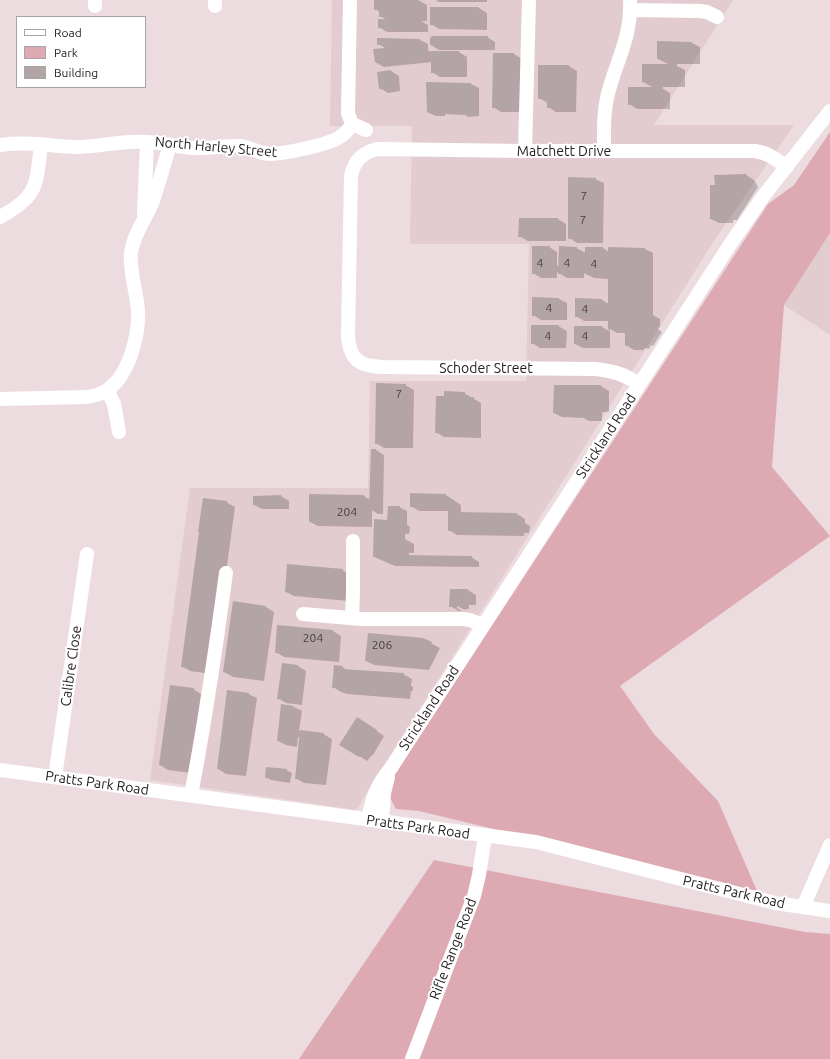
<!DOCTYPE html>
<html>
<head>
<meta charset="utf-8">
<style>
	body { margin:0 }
	#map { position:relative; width:830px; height:1059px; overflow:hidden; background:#ecdcdf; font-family:Ubuntu,sans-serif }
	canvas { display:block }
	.legend { position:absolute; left:16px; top:16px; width:130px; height:72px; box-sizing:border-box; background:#fff; border:1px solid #a7a4a5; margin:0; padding:5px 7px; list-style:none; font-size:12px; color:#221c1d }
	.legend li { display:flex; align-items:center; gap:8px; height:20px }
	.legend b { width:20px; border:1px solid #a7a4a5 }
</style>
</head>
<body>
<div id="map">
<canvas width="830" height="1059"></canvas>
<ul class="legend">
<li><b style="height:5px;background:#fff"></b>Road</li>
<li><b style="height:11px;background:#ddaab3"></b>Park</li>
<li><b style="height:11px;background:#b3a4a6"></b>Building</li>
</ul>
</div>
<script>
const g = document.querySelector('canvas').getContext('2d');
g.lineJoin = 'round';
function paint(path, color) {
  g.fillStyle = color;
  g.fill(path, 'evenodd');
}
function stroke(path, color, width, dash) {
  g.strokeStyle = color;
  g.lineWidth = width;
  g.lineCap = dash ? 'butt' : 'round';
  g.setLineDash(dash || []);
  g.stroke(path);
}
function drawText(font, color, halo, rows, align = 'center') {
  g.font = font + ' Ubuntu,sans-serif';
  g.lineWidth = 4;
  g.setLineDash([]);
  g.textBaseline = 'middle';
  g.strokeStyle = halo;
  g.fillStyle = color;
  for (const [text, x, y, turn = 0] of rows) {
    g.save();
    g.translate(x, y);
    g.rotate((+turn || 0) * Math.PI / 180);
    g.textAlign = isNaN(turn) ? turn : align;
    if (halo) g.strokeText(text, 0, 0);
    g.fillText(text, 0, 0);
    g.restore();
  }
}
paint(new Path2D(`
	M 332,0 L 733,0 L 654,125 L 794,125 L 712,244 L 356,810 L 150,780 L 190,488 L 368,488 L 370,381 L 526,381 L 529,244 L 410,244 L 412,126 L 330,126 Z
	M 830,233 L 830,335 L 784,305 Z`), '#e3ccd0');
paint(new Path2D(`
	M 830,132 L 830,233 L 784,305 L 772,467 L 830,536 L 620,686 L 654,734 L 718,801 L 758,893 L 419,811 L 396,809 L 390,798 L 393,777 L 768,204 L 794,185 Z
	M 434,860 L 805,932 L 830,934 L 830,1059 L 299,1059 Z`), '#ddaab3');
paint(new Path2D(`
	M 407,0 L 418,0 L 427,5 L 427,21 L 421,21 L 428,25 L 428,32 L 387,32 L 379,27 L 387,20 L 380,16 L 380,12 L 375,9 Z
	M 436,0 L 487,0 L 487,2 L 439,2 Z
	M 479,8 L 487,13 L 487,30 L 439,29 L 431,24 Z
	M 487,37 L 495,42 L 495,50 L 439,50 L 431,45 Z
	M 420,40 L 428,44 L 428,50 L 432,53 L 432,52 L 459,52 L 467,57 L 467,77 L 440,77 L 432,72 L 432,62 L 384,67 L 375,62 L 387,49 L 378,44 Z
	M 692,43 L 700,47 L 700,64 L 673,64 L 685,70 L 685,87 L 660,87 L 670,93 L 670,109 L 637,109 L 629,104 L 654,88 L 643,82 L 670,65 L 658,59 Z
	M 514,54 L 522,59 L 521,112 L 501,112 L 493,107 Z
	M 569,66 L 577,71 L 576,112 L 556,112 L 548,107 L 548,103 L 539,98 Z
	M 391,71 L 399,76 L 400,91 L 388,93 L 380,88 Z
	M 427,83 L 471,84 L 479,88 L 479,116 L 468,117 L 465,115 L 445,114 L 445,116 L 436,116 L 427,112 Z
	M 746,175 L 754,180 L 758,187 L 737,220 L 733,220 L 733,223 L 719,223 L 711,219 L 716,186 Z
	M 595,179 L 604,183 L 603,243 L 577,243 L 569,238 Z
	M 520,219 L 558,219 L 566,224 L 566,241 L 528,241 L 519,236 Z
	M 549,247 L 557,252 L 557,266 L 559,266 L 576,248 L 586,253 L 603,248 L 609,252 L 645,249 L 653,253 L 653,315 L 660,319 L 660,326 L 658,329 L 662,332 L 653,346 L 651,345 L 649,349 L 644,348 L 644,350 L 634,350 L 626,345 L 626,333 L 617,333 L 610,329 L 610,348 L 583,348 L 575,344 L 602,327 L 609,331 L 609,321 L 584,321 L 576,316 L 602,300 L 609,304 L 609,279 L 594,278 L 584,273 L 584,278 L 567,278 L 557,272 L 557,278 L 541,278 L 533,273 Z
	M 559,299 L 567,303 L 567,320 L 541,320 L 533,315 Z
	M 558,326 L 567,331 L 566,348 L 540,348 L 532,343 Z
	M 405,385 L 414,390 L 413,448 L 384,448 L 376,443 Z
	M 555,386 L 601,386 L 609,391 L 609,412 L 602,412 L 602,421 L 589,421 L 584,418 L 562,417 L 554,413 Z
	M 464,393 L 481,403 L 481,438 L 444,437 L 436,432 Z
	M 376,450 L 384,455 L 383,514 L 378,514 L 372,510 L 372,527 L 318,526 L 310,522 L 310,495 L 364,496 L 370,500 Z
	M 411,494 L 446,495 L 461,505 L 461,514 L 517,514 L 525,519 L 525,523 L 530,526 L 529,533 L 524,533 L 524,536 L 457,535 L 449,530 L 449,511 L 419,511 L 411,506 Z
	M 281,496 L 289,501 L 289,509 L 262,509 L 254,505 Z
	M 226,502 L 235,507 L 212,674 L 190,671 L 182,666 Z
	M 399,507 L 407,511 L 407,525 L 410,527 L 409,534 L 405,534 L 405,539 L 414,544 L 414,553 L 409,553 L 409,556 L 471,557 L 479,562 L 479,567 L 395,566 L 374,557 L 388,521 Z
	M 342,570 L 351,575 L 348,601 L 294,596 L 286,592 Z
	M 451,590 L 468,590 L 476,595 L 476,605 L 469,605 L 469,609 L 466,609 L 465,610 L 457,606 L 457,608 L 462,611 L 459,611 L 450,606 Z
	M 266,607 L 274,612 L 264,681 L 233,677 L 224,672 Z
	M 333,631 L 341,636 L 339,662 L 284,657 L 276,652 Z
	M 423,639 L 440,648 L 429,670 L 374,665 L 366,661 Z
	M 283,664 L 298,666 L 306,671 L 302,705 L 286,703 L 278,698 Z
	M 342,667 L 347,670 L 403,674 L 412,679 L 411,686 L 413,687 L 413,691 L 411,691 L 410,699 L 347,694 L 341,692 L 333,687 Z
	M 193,689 L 201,694 L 191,773 L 168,770 L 160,765 Z
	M 248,694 L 257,698 L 246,776 L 226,774 L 218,769 Z
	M 294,707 L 302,711 L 299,731 L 323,734 L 332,739 L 326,785 L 304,783 L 296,778 L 300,737 L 298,737 L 297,747 L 286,745 L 278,741 Z
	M 366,723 L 384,736 L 373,755 L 372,755 L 367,761 L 341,744 Z
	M 286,770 L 292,773 L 290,783 L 271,780 L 266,777 Z`), '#0003');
paint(new Path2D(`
	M 374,0 L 419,0 L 419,17 L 379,17 L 379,10 L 374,10 Z
	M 430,7 L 479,7 L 479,26 L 430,25 Z
	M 378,19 L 420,20 L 420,28 L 378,28 Z
	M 432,36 L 488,36 L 487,46 L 430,45 L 430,38 Z
	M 377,38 L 420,39 L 420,45 L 377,45 Z
	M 657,41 L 692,42 L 692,60 L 657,59 Z
	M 408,46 L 424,47 L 424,58 L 375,62 L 373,49 Z
	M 431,51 L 459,51 L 459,73 L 431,73 Z
	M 493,53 L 514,53 L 514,108 L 492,108 Z
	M 642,64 L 677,64 L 677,83 L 642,82 Z
	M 538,65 L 569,65 L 569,108 L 547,108 L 547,99 L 538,99 Z
	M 391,70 L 393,87 L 379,89 L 377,72 Z
	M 426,82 L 471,83 L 471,111 L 470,113 L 459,113 L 459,110 L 437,110 L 437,112 L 427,112 Z
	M 628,87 L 663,87 L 662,105 L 628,105 Z
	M 746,174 L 751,182 L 728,216 L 725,216 L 725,219 L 710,219 L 710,185 L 715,185 L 714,175 Z
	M 568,177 L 596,178 L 595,239 L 568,239 Z
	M 519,218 L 558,218 L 558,237 L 518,237 Z
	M 532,246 L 550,246 L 549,274 L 532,274 Z
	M 559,246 L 577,247 L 576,274 L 558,274 Z
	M 585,247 L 603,247 L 603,275 L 585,274 Z
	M 608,247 L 645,248 L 645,314 L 652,314 L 652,321 L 651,324 L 655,326 L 645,342 L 643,341 L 641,344 L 625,346 L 625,329 L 608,329 Z
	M 532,297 L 559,298 L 559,316 L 532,316 Z
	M 575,298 L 602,299 L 602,317 L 575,317 Z
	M 531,325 L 559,325 L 559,344 L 531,344 Z
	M 574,326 L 602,326 L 602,344 L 574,344 Z
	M 376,383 L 406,384 L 405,444 L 375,444 Z
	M 554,385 L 601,385 L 601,408 L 594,407 L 594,417 L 580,417 L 580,414 L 553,413 Z
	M 444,391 L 465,392 L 465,397 L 474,397 L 473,433 L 435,433 L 436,396 L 444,396 Z
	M 371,449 L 376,449 L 375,510 L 369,509 Z
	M 410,493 L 446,494 L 446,507 L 410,507 Z
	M 309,494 L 364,495 L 364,523 L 309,522 Z
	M 281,495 L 281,505 L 253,505 L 253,496 Z
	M 203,498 L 227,501 L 203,670 L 181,667 L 199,532 L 198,532 Z
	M 448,499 L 453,499 L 453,512 L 517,513 L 517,520 L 522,520 L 521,529 L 517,529 L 517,532 L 448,531 Z
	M 388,506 L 400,506 L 399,520 L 397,520 L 397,521 L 402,521 L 402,530 L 397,530 L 397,538 L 406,539 L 406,549 L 402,549 L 402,555 L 472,556 L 472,563 L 386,562 L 386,557 L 373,557 L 374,519 L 387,520 Z
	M 287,564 L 343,569 L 340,597 L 285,592 Z
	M 450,589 L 468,589 L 468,601 L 461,601 L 461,605 L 458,605 L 457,607 L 449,607 Z
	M 233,601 L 266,606 L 256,677 L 223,672 Z
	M 277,625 L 333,630 L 331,658 L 275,653 Z
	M 368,633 L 423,638 L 432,642 L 420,666 L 365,661 Z
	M 282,663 L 298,665 L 294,701 L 277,699 Z
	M 334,665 L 343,666 L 342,669 L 404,673 L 403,681 L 406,682 L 405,687 L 403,686 L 402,695 L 337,690 L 338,688 L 332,688 Z
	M 170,685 L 194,688 L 192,700 L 197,701 L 195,714 L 190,714 L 183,769 L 159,765 Z
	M 227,690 L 249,693 L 238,772 L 217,769 Z
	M 281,704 L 294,706 L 289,743 L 277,741 Z
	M 357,717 L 377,730 L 365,751 L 363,751 L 359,757 L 339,745 Z
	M 300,730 L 324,733 L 318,781 L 295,779 Z
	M 266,767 L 287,769 L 285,780 L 265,778 Z`), '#b3a4a6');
stroke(new Path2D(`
	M 95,0 L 95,6
	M 215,0 L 215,6
	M 350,0 L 348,113 L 352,124 L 366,130
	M 631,10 L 700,11 L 707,12 L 717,17
	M 0,145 C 27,141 49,146 76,147 C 99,147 122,140 146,142 C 162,142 178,147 194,148 C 209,149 225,145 240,146 C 250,147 258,153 269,154 C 283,154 328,145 340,137 C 345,134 349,129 352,124
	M 525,151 L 529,0
	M 604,151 C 604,131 603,110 609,90 C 618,57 632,35 630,0
	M 144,213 L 147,142
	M 0,217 C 39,196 36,185 41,144
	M 639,384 C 624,374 613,371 595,369 L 382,367 C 359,366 350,360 348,336 L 351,176 C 354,161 363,152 377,149 L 525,151 L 755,151 C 768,153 776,159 787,167
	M 107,390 L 114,404 L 119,432
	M 0,399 L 87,397 C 94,396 101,394 107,390 C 129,376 139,335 138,311 C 137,292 129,272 131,253 C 133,235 145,220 152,203 C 159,184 164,164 170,145
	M 303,614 L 361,619 L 462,619 L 470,620 L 483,625
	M 352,618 L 353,592 L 353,541
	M 0,770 L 536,842 L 775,903 L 830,911
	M 55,777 L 87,554
	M 191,795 C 205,722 216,647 226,573
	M 368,820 C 372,798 376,786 391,768 L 731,243 L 765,194 L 830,111
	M 382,822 L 384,793 L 388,777
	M 803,907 L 830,845
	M 412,1059 L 474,896 L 479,875 L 485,836`), '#fff', 14);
drawText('12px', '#463e3f', null, [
	["7",584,196],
	["7",583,220],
	["4",540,263],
	["4",567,263],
	["4",594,264],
	["4",549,308],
	["4",585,309],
	["4",548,336],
	["4",585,336],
	["7",399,394],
	["204",347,512],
	["204",313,638],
	["206",382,645]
]);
drawText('14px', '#221c1d', '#fff', [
	["North Harley Street",216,147,5],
	["Matchett Drive",564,151],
	["Schoder Street",486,368],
	["Strickland Road",606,436,-57],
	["Calibre Close",71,666,-82],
	["Strickland Road",429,708,-57],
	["Pratts Park Road",97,783,8],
	["Pratts Park Road",418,827,8],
	["Pratts Park Road",734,892,13],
	["Rifle Range Road",453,949,-69]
]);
</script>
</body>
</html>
